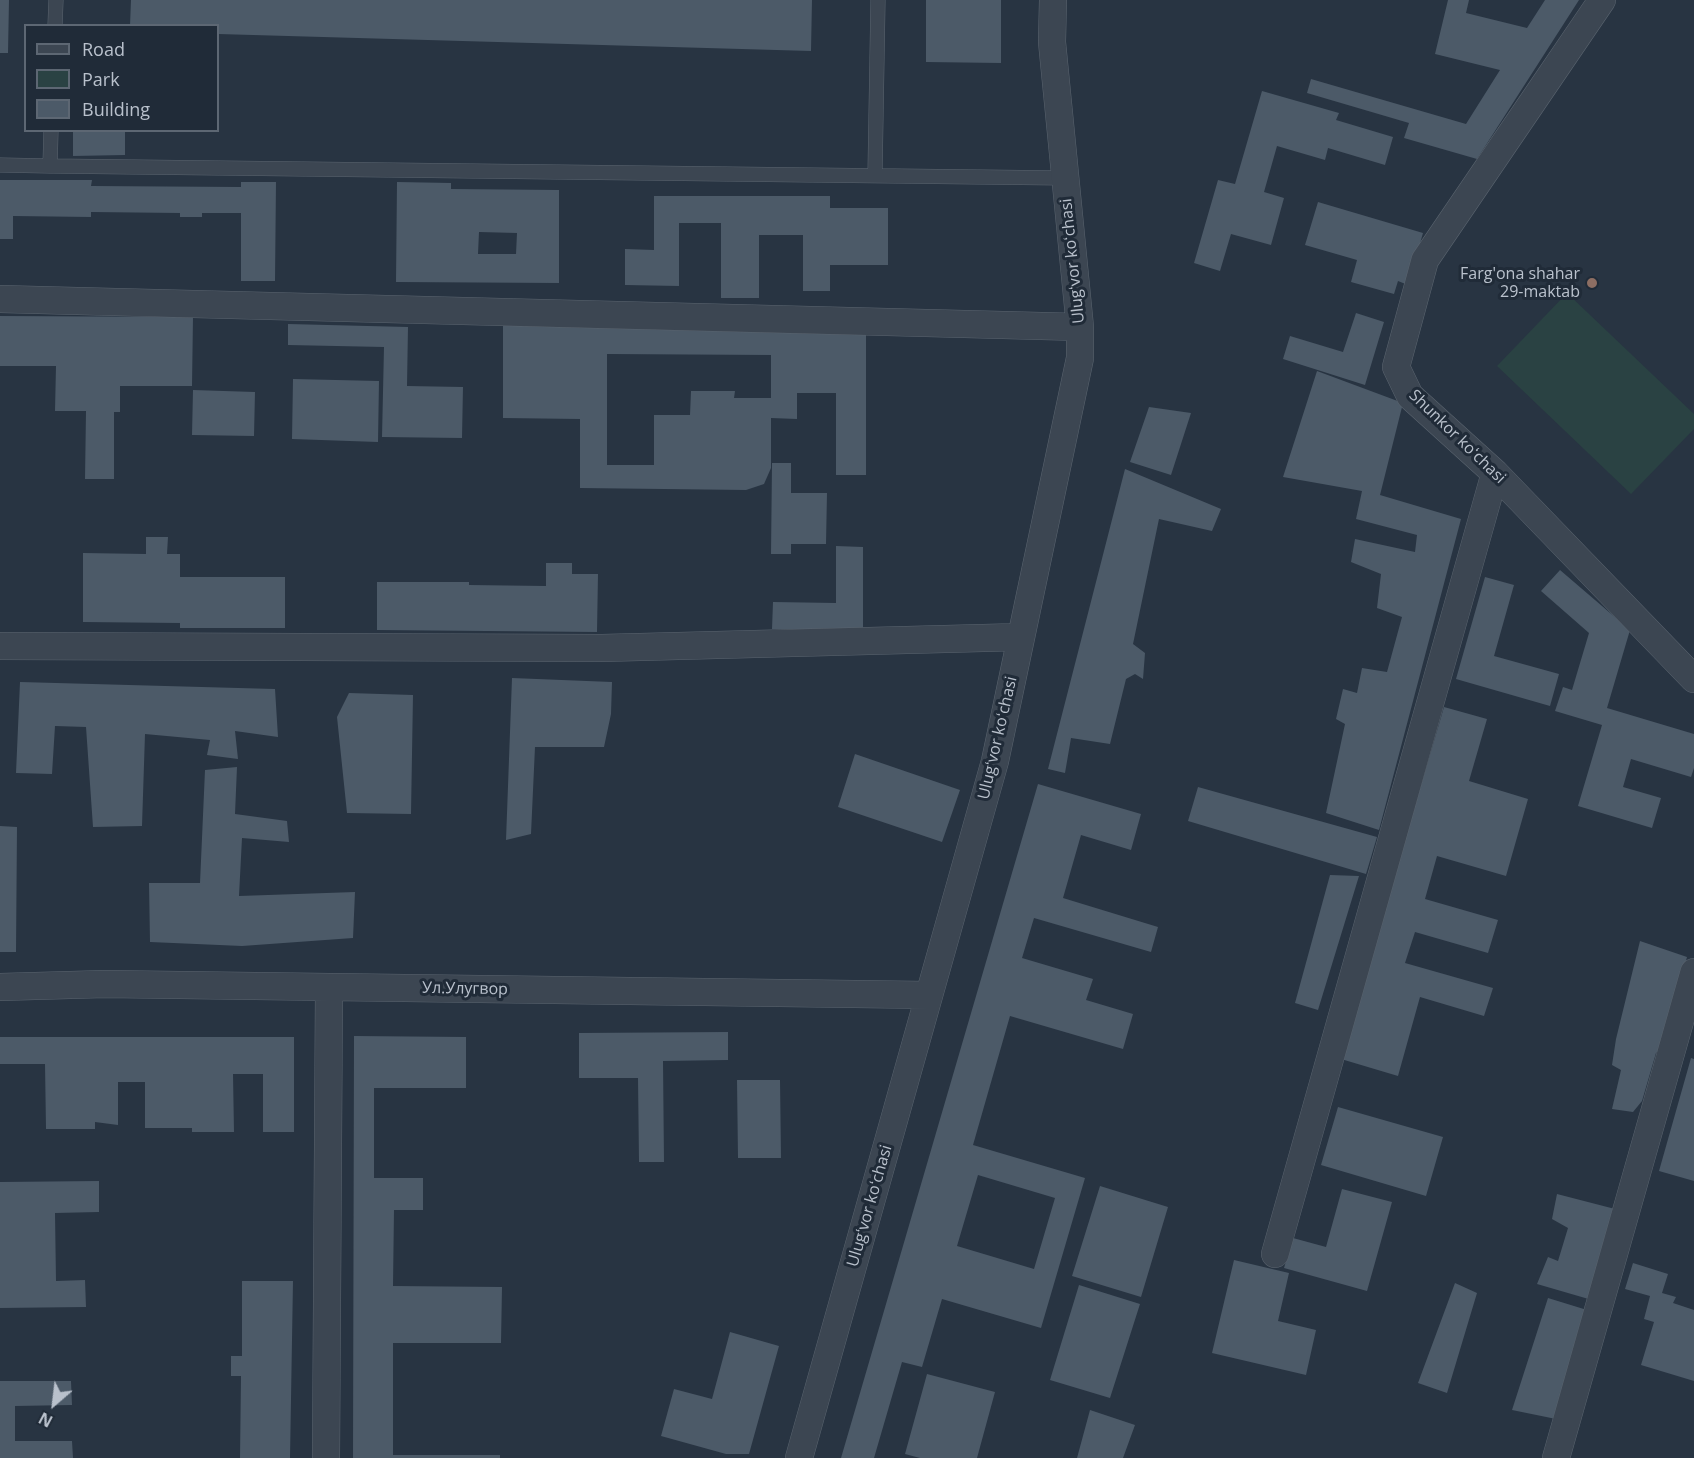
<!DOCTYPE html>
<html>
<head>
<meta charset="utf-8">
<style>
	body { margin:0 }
	#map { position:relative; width:1694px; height:1458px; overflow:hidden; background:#283442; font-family:"Open Sans",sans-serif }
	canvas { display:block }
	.legend { position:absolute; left:24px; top:24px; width:195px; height:108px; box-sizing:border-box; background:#202b38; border:2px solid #5d6773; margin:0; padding:8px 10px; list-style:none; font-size:18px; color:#b9c1cc }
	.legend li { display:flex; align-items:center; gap:12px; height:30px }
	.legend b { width:30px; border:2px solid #5d6773 }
	.north { position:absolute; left:24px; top:1374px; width:60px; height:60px; -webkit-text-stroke:4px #202b38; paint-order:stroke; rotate:208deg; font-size:16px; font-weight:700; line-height:24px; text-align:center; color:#b9c1cc }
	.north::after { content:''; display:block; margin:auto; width:21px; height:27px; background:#b9c1cc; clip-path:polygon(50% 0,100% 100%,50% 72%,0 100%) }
</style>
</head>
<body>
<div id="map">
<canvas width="1694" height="1458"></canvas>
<ul class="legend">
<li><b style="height:8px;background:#3c4652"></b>Road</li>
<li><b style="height:16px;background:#2a4243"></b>Park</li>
<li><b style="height:16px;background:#4c5a68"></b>Building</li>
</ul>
<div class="north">N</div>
</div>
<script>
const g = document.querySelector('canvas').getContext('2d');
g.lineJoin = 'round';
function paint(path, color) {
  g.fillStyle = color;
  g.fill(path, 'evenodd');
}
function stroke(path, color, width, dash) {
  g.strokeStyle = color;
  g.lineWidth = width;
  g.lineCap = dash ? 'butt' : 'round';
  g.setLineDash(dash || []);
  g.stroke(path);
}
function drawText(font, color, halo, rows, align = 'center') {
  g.font = font + ' "Open Sans",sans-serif';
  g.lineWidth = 6;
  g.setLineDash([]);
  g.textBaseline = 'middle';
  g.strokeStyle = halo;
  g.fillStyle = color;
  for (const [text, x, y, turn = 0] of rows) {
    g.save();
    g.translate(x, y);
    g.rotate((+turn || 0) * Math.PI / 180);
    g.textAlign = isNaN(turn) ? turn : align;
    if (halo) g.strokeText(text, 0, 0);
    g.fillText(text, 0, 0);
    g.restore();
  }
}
paint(new Path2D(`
	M 1567,293 L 1694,414 L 1694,429 L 1631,494 L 1497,366 Z`), '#2a4243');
paint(new Path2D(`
	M 0,0 L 9,0 L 8,53 L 0,53 Z
	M 131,0 L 812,0 L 811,51 L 218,34 L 218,26 L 130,26 Z
	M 926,0 L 1001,0 L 1001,63 L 926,62 Z
	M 1448,0 L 1469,0 L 1466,13 L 1527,28 L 1545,0 L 1579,0 L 1477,159 L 1404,138 L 1409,123 L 1307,93 L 1311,79 L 1466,124 L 1500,70 L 1435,54 Z
	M 1262,91 L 1339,113 L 1336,120 L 1393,137 L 1385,165 L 1328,148 L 1325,160 L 1277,146 L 1264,192 L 1284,198 L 1271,245 L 1231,234 L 1220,271 L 1194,263 L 1218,180 L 1235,184 Z
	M 73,130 L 125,131 L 125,155 L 73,156 Z
	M 0,180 L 92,180 L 91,186 L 241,187 L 241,182 L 276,182 L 275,281 L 241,281 L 241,213 L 202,213 L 202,217 L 180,217 L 180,213 L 91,212 L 91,217 L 13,216 L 13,239 L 0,239 Z
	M 397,182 L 451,183 L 451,189 L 559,190 L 559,283 L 396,282 ZM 479,232 L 517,233 L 516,254 L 478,254 Z
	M 654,196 L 830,196 L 830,208 L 888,208 L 888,265 L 830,265 L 830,291 L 803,291 L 803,235 L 759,235 L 759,298 L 721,298 L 721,223 L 679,223 L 679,286 L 625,285 L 625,249 L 654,250 Z
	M 1318,202 L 1423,233 L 1408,285 L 1398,281 L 1394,294 L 1351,282 L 1357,260 L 1305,245 Z
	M 1356,313 L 1384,322 L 1365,385 L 1283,359 L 1290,336 L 1343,352 Z
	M 0,316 L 193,317 L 192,386 L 120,386 L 120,412 L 114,412 L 114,479 L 85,479 L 86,411 L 55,411 L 56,366 L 0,366 Z
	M 503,322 L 866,331 L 866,475 L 836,475 L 836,393 L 797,393 L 797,419 L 771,418 L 771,468 L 764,484 L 746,490 L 580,488 L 580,419 L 503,418 ZM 607,354 L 771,355 L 771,398 L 734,398 L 735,391 L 691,391 L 690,415 L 654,415 L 654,465 L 607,465 Z
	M 288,324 L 408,327 L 407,386 L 463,387 L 462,438 L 382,437 L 384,347 L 288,345 Z
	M 1317,371 L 1403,403 L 1380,495 L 1461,519 L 1379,830 L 1326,813 L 1345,724 L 1336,719 L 1343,689 L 1357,693 L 1362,668 L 1387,672 L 1402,617 L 1377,608 L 1381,574 L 1351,562 L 1355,539 L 1415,552 L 1417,535 L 1356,519 L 1362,491 L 1283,477 Z
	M 293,379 L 379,381 L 378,442 L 292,439 Z
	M 193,390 L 255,392 L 254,436 L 192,435 Z
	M 1149,407 L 1191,413 L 1171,475 L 1130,462 Z
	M 772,463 L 791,463 L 791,493 L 827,493 L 826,544 L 791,544 L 791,554 L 771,554 Z
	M 1125,469 L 1221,509 L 1212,531 L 1159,519 L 1133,644 L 1145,653 L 1143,679 L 1135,674 L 1126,679 L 1110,744 L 1071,738 L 1065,773 L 1048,769 Z
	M 146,537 L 168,537 L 167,554 L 180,554 L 180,577 L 285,577 L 285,628 L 180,628 L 180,623 L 83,622 L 83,553 L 146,554 Z
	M 836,546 L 863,547 L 863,629 L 772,629 L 773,602 L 836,603 Z
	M 546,563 L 572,563 L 572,574 L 598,574 L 597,632 L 377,630 L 377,582 L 469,582 L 469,585 L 546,586 Z
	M 1560,570 L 1630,630 L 1607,708 L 1694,734 L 1694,768 L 1691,777 L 1631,759 L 1623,787 L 1661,798 L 1652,828 L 1578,806 L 1602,725 L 1555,711 L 1563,687 L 1572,690 L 1589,633 L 1541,591 Z
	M 1485,577 L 1514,585 L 1494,656 L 1559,674 L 1550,706 L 1456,679 Z
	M 512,678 L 612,682 L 611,714 L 604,747 L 535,747 L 531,834 L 506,840 Z
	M 20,682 L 275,689 L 278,737 L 235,731 L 238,759 L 207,755 L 210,740 L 145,734 L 142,826 L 93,827 L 86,727 L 55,726 L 52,774 L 16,773 Z
	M 349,693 L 413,695 L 411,814 L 347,813 L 337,717 Z
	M 1444,707 L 1487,719 L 1469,781 L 1528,799 L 1506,876 L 1437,856 L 1425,899 L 1498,920 L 1488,953 L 1415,932 L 1405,963 L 1493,988 L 1484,1016 L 1420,997 L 1398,1076 L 1341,1059 Z
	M 855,754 L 960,790 L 942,842 L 838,807 Z
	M 237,767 L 235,814 L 287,821 L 289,842 L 242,838 L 239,896 L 355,892 L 353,938 L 242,946 L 150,942 L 149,883 L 200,883 L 205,770 Z
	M 1038,784 L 1141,814 L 1131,850 L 1081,835 L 1063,898 L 1158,927 L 1151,952 L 1034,918 L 1022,958 L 1093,979 L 1086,1000 L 1133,1014 L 1123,1049 L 1010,1016 L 973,1145 L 1085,1178 L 1041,1328 L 942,1299 L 922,1367 L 902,1362 L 874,1458 L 841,1458 ZM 978,1175 L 1055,1198 L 1034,1269 L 957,1246 Z
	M 1198,787 L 1377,837 L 1366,874 L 1188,821 Z
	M 0,826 L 17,827 L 16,952 L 0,952 Z
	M 1330,875 L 1359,876 L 1318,1010 L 1295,1003 Z
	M 1640,941 L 1687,957 L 1663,1046 L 1656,1053 L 1642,1101 L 1633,1112 L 1612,1109 L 1621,1070 L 1612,1065 L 1616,1039 Z
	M 728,1032 L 728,1060 L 663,1061 L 664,1162 L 639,1162 L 638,1078 L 579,1078 L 579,1033 Z
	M 354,1036 L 466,1037 L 466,1088 L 374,1088 L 374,1178 L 423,1178 L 423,1210 L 394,1210 L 393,1286 L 502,1287 L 501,1343 L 393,1343 L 393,1455 L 500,1455 L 500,1458 L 353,1458 Z
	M 0,1037 L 294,1037 L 294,1132 L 263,1132 L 263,1074 L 233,1074 L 234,1132 L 192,1132 L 192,1128 L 145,1128 L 145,1082 L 118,1082 L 118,1125 L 95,1122 L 95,1129 L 46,1129 L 45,1064 L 0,1064 Z
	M 1691,1058 L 1694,1059 L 1694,1181 L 1659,1171 Z
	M 737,1080 L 780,1080 L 781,1158 L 738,1158 Z
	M 1338,1107 L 1443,1137 L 1426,1196 L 1321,1165 Z
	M 99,1181 L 99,1212 L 55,1213 L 56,1281 L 85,1280 L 86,1307 L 0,1308 L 0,1182 Z
	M 1100,1186 L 1168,1207 L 1141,1297 L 1072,1276 Z
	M 1342,1189 L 1392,1202 L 1367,1291 L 1284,1268 L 1293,1238 L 1326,1247 Z
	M 1557,1194 L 1615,1209 L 1592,1300 L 1537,1284 L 1548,1257 L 1558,1261 L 1568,1228 L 1552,1219 Z
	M 1234,1260 L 1289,1273 L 1278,1321 L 1316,1330 L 1306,1375 L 1212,1353 Z
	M 1633,1263 L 1668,1274 L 1662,1293 L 1676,1297 L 1673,1303 L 1694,1310 L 1694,1381 L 1641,1365 L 1654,1322 L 1644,1319 L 1650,1296 L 1625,1289 Z
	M 242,1281 L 293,1281 L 290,1458 L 240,1458 L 241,1376 L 231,1376 L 231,1356 L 242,1356 Z
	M 1455,1283 L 1477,1293 L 1447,1393 L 1418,1383 Z
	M 1079,1285 L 1140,1304 L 1110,1398 L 1050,1380 Z
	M 1548,1298 L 1587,1310 L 1556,1419 L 1512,1410 Z
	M 730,1332 L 779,1346 L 749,1454 L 726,1454 L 661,1436 L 674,1389 L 712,1399 Z
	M 927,1374 L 995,1392 L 977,1458 L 920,1458 L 905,1454 Z
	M 0,1381 L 71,1381 L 72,1405 L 15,1406 L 15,1441 L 72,1441 L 73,1458 L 0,1458 Z
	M 1090,1410 L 1135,1425 L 1123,1458 L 1077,1458 Z`), '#4c5a68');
const lane = new Path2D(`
	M 55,26 L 56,0
	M 0,165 L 50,166 L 51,130
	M 50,166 L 1064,178
	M 875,174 L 878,0`);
const street = new Path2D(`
	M 1602,0 L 1425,260 L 1396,367 L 1410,396 L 1495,473 L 1694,679
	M 0,299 L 1080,327
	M 0,646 L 602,648 L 1021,637
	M 0,987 L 105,984 L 929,995
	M 1275,1254 L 1495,473
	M 326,1458 L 329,987
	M 799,1458 L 995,761 L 1080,358 L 1080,327 L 1052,42 L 1053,0
	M 1556,1458 L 1694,972`);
stroke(lane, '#5a646f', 15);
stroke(street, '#5a646f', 28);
stroke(lane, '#3c4652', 14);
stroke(street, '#3c4652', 27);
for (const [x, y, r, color] of [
	[1592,283,6,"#8d6e63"]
]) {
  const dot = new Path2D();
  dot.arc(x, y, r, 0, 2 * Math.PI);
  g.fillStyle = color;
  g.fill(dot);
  stroke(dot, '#202b38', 2);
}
drawText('16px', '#b9c1cc', '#202b38', [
	["Ulugʻvor koʻchasi",1073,261,-96],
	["Shunkor koʻchasi",1457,437,44],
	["Ulugʻvor koʻchasi",998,738,-77],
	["Ул.Улугвор",465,989,1],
	["Ulugʻvor koʻchasi",870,1206,-74]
]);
drawText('16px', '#b9c1cc', '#202b38', [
	["Farg'ona shahar",1580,274],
	["29-maktab",1580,292]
], 'right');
</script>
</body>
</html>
